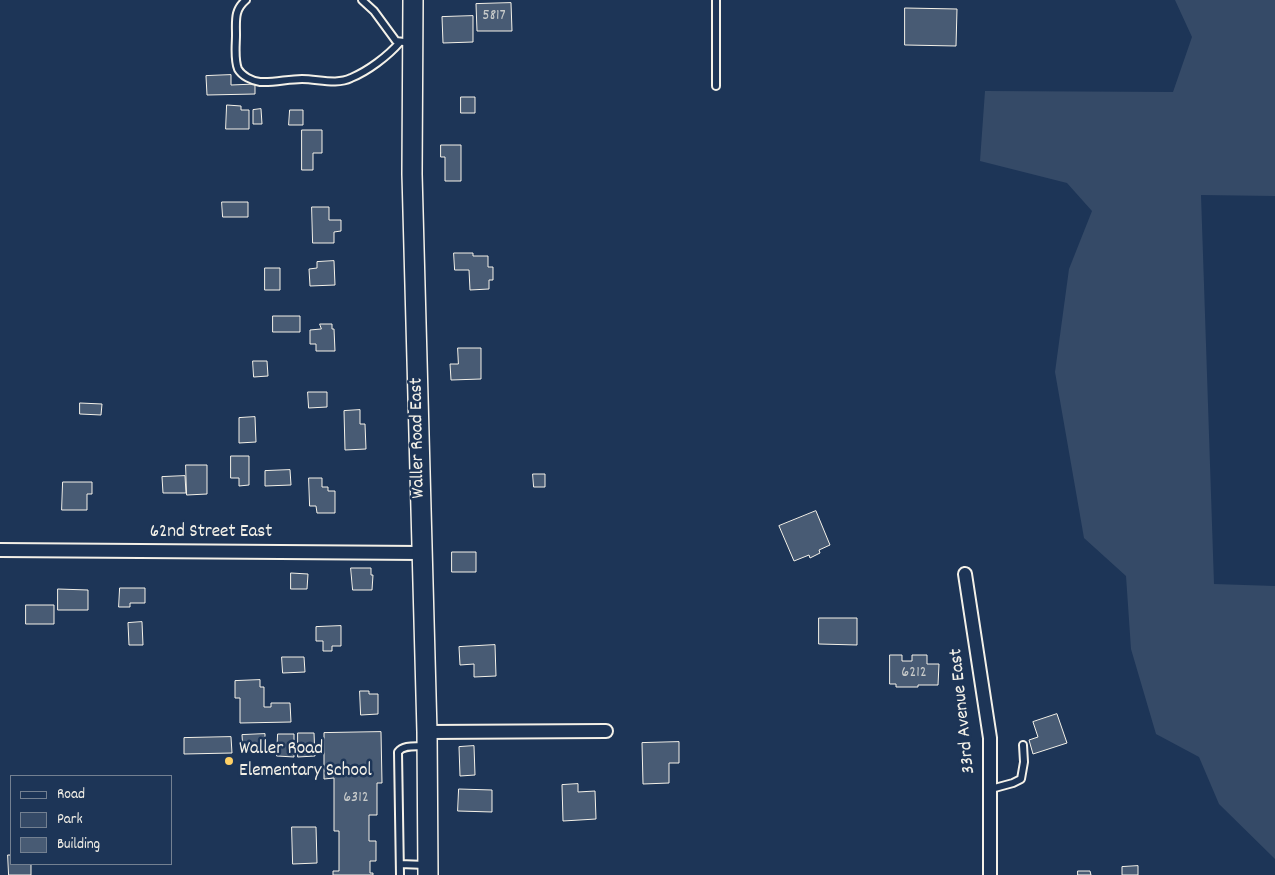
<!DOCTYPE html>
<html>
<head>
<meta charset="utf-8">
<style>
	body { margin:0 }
	#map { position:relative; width:1275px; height:875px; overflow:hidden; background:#1d3557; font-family:Dekko,sans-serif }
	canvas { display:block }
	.legend { position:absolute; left:10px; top:775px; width:162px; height:90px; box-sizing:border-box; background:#1d3557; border:1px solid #738091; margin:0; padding:6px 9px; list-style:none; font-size:15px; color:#f4f1e8 }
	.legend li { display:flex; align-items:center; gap:10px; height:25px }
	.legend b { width:25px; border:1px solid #738091 }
</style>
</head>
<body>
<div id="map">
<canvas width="1275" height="875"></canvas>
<ul class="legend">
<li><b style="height:6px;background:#1d3557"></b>Road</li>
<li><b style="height:14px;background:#354a67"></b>Park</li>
<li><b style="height:14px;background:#485b74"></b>Building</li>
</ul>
</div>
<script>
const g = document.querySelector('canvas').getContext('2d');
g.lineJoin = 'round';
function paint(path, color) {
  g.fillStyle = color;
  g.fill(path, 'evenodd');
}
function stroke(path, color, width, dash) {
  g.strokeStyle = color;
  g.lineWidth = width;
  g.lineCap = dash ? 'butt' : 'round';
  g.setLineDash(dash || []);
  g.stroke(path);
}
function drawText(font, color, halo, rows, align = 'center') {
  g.font = font + ' Dekko,sans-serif';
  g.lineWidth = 5;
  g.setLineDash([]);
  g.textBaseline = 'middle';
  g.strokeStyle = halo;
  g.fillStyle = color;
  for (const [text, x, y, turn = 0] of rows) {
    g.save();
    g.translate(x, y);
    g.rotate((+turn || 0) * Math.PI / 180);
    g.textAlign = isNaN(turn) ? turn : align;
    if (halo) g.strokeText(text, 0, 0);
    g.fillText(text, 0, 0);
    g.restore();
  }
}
paint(new Path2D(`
	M 1175,0 L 1275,0 L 1275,196 L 1201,195 L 1214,584 L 1275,586 L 1275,859 L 1219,804 L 1199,757 L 1156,734 L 1131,649 L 1126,576 L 1084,538 L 1055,372 L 1069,269 L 1092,211 L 1067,183 L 980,161 L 985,91 L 1173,92 L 1192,37 Z`), '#354a67');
const building = new Path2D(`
	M 511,3 L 512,31 L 477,31 L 476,4 Z
	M 905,8 L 957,9 L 956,46 L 905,45 Z
	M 473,16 L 473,42 L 443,43 L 442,17 Z
	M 231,75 L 231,85 L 255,84 L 255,94 L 207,95 L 206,76 Z
	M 461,97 L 475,97 L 475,113 L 461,113 Z
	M 227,105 L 241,106 L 241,110 L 249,110 L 249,129 L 226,129 Z
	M 261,109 L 262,124 L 253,124 L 253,110 Z
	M 290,110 L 303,110 L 303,125 L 289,125 Z
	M 302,130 L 322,130 L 322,153 L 313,153 L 313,170 L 302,170 Z
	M 441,145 L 461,145 L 461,181 L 445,181 L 445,157 L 441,157 Z
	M 222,202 L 248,202 L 248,217 L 223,217 Z
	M 312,207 L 329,207 L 329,220 L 341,220 L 341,231 L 334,232 L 334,243 L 313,243 Z
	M 454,253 L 473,253 L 473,256 L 488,256 L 488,267 L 493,267 L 493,280 L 489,280 L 489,289 L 470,290 L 469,270 L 455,270 Z
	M 334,261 L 335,285 L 310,286 L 309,269 L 317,268 L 317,262 Z
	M 265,268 L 280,268 L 280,290 L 265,290 Z
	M 273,316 L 300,316 L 300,332 L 273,332 Z
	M 320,324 L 332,324 L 332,329 L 334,329 L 335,351 L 316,351 L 316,344 L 310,344 L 310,330 L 321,329 Z
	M 458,348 L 481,348 L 481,379 L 451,380 L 450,364 L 458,364 Z
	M 253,361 L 267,361 L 268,376 L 254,377 Z
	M 308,392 L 327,392 L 327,407 L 309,408 Z
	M 80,403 L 102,404 L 101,415 L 80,414 Z
	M 360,410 L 360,424 L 365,424 L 366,449 L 345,450 L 344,411 Z
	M 255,417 L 256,442 L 239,443 L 239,418 Z
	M 231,456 L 249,456 L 249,485 L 239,486 L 239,478 L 231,478 Z
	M 186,465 L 207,465 L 207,494 L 187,495 Z
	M 290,470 L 291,485 L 265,486 L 265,471 Z
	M 533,474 L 545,474 L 545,487 L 534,487 Z
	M 185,476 L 186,493 L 163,493 L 162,477 Z
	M 309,478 L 322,478 L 322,487 L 328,487 L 328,491 L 335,491 L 335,513 L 317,513 L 316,506 L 310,506 Z
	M 63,482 L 92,482 L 92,494 L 87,494 L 87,510 L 62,510 Z
	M 816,511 L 830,545 L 819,550 L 820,553 L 810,558 L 809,555 L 794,561 L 779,526 Z
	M 452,552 L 476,552 L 476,572 L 452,572 Z
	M 351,568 L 371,568 L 371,575 L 373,575 L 372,590 L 353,590 Z
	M 291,573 L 308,574 L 307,589 L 291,589 Z
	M 120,588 L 145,588 L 145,603 L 130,603 L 130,607 L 119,607 Z
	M 58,589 L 88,590 L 88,610 L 58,610 Z
	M 26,605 L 54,605 L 54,624 L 26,624 Z
	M 819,618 L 857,618 L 857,645 L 819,644 Z
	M 142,622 L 143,645 L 129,645 L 128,623 Z
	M 341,626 L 341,646 L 332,646 L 332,651 L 323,651 L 323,641 L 316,641 L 316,627 Z
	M 495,645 L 496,676 L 474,677 L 474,664 L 460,665 L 459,647 Z
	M 890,655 L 902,655 L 902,661 L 912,661 L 912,655 L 927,655 L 927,664 L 939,664 L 938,685 L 918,685 L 918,687 L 896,687 L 896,684 L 890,684 Z
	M 282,657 L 304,657 L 305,672 L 283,673 Z
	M 260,680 L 260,687 L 264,687 L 264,707 L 271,707 L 271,703 L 290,703 L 291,722 L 240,723 L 240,698 L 235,698 L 235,681 Z
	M 360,691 L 369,691 L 369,694 L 378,694 L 378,714 L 361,715 Z
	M 1057,714 L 1067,743 L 1033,754 L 1029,740 L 1038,737 L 1033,722 Z
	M 381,732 L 382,783 L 377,783 L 377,815 L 369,815 L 369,841 L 376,841 L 376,861 L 370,861 L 370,873 L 373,873 L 373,875 L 333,875 L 333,871 L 339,871 L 339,831 L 334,831 L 334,778 L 324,779 L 324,733 Z
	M 298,733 L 314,733 L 315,756 L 298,757 Z
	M 265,734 L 265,750 L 243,750 L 242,735 Z
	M 278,734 L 294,734 L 294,757 L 277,756 Z
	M 231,737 L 232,753 L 184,754 L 184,738 Z
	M 679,742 L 679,763 L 669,763 L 669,783 L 643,784 L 642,743 Z
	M 474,746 L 475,775 L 460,776 L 459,747 Z
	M 578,784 L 578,792 L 595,791 L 596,819 L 563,821 L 562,785 Z
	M 459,789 L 492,790 L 492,812 L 458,811 Z
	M 292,827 L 316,827 L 317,863 L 293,864 Z
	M 8,855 L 11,855 L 11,864 L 31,864 L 31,875 L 9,875 Z
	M 1138,866 L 1138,875 L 1122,875 L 1122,867 Z
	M 1078,871 L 1090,871 L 1091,875 L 1078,875 Z`);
paint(building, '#485b74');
stroke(building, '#f4f1e8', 1);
const lane = new Path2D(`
	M 246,0 C 234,10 236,20 236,35 C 236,45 234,59 238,69 C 242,76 252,81 260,82 C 274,83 288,79 302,79 C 318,79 337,85 351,78 C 368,71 388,56 400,42
	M 362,0 L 374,11 L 396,41 L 404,42
	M 716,86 L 716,0
	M 991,789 L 1013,783 L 1021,779 L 1024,762 L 1023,745
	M 400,864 L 426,865
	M 400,875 L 398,752 C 404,744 417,747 425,746`);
const street = new Path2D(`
	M 0,550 L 421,553
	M 965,574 L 990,738 L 990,875
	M 427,732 L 606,731`);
const secondary = new Path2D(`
	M 413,0 L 412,174 L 427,732 L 428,875`);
stroke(lane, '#f4f1e8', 10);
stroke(street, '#f4f1e8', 16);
stroke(secondary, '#f4f1e8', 22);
stroke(lane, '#1d3557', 6);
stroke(street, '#1d3557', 12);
stroke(secondary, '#1d3557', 19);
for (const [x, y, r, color] of [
	[229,761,5,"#ffd166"]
]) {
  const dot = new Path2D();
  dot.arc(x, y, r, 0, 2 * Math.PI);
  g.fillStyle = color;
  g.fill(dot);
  stroke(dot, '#1d3557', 2);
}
drawText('16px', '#c9cccb', null, [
	["5817",494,17],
	["6212",914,674],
	["6312",356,799]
]);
drawText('19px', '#f4f1e8', '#1d3557', [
	["Waller Road East",419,438,-91],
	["62nd Street East",211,533],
	["33rd Avenue East",964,711,-96]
]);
drawText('19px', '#f4f1e8', '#1d3557', [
	["Waller Road",239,750],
	["Elementary School",239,772]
], 'left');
</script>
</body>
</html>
